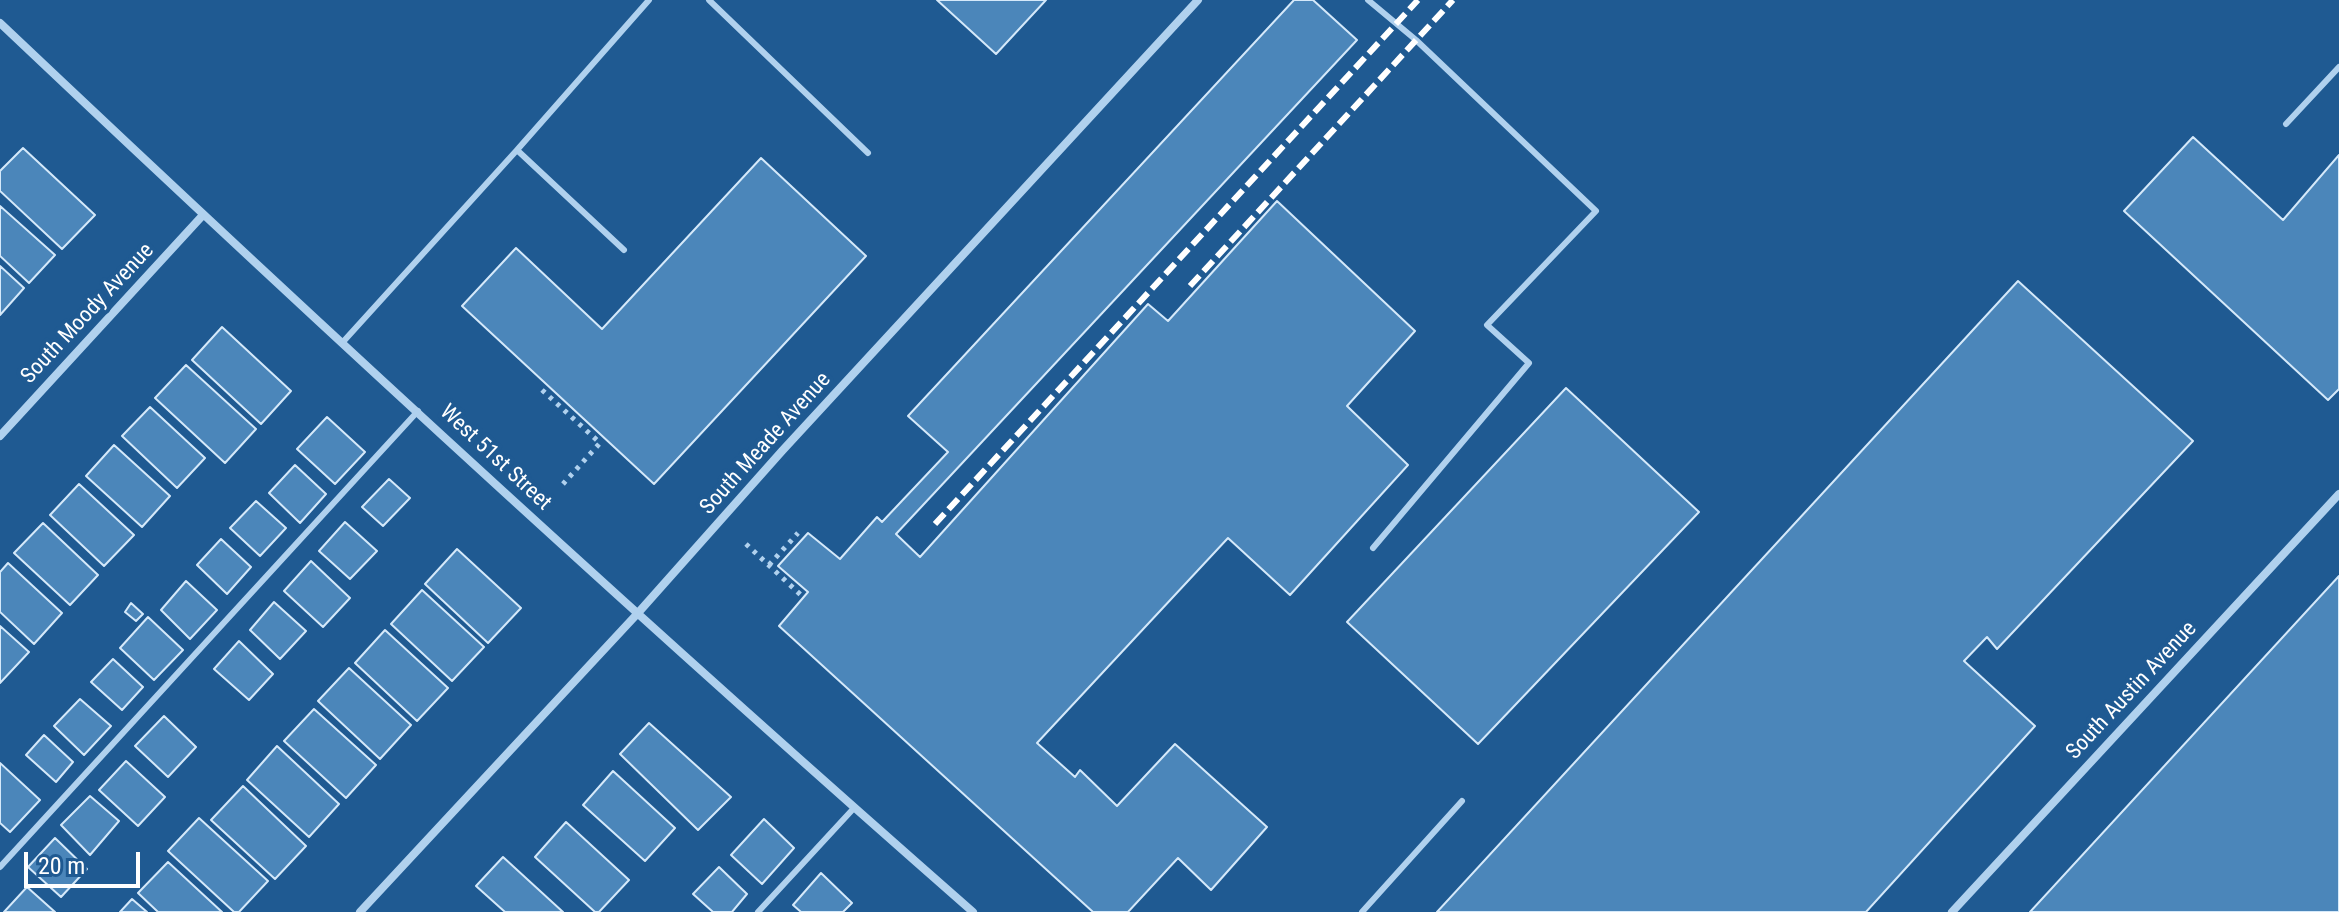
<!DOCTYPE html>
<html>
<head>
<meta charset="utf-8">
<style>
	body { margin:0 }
	#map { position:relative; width:2339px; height:912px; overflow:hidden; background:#1f5a92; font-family:"Roboto Condensed",sans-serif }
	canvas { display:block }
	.scale { position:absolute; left:24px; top:852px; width:116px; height:36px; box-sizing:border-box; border:4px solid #fff; border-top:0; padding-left:10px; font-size:24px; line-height:28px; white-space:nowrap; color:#fff; -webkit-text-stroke:6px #1f5a92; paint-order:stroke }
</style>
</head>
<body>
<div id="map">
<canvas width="2339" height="912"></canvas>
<div class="scale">20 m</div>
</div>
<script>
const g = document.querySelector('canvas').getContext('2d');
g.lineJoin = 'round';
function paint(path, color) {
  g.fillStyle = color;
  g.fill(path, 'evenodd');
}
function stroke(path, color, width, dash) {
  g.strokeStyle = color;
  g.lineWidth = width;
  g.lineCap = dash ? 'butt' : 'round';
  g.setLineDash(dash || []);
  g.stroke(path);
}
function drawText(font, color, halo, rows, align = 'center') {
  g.font = font + ' "Roboto Condensed",sans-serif';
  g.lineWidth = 8;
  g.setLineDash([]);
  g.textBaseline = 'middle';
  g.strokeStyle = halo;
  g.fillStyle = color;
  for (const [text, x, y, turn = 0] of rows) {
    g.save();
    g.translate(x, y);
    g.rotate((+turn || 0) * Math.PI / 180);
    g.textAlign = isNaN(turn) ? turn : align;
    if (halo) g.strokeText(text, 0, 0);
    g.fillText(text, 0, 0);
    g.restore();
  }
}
const building = new Path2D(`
	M 937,0 L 1046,0 L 996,54 Z
	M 1294,0 L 1313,0 L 1357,40 L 896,534 L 920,557 L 1148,304 L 1168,321 L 1277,201 L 1415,331 L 1347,406 L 1408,465 L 1290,595 L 1228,538 L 1037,743 L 1075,777 L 1080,770 L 1117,806 L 1175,744 L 1267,827 L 1211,890 L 1178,858 L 1128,912 L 1093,912 L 779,626 L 808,592 L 778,566 L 808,533 L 840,559 L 877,517 L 882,522 L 948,452 L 908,416 Z
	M 2193,137 L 2283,220 L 2339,155 L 2339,389 L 2328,400 L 2124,211 Z
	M 23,148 L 95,215 L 62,249 L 0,191 L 0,171 Z
	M 761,158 L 866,256 L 654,484 L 462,306 L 516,248 L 602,329 Z
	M 0,206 L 55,255 L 29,283 L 0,256 Z
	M 0,266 L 24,288 L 0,315 Z
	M 2018,281 L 2193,441 L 1997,649 L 1987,637 L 1964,661 L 2035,726 L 1866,912 L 1437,912 Z
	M 222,327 L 291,391 L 261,424 L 192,360 Z
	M 186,365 L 256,429 L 225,463 L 155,398 Z
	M 1566,388 L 1699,512 L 1478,744 L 1347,622 Z
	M 150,407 L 205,458 L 177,488 L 122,436 Z
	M 327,417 L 365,452 L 335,484 L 297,449 Z
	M 114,445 L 170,496 L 142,527 L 86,476 Z
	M 295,465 L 326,494 L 300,523 L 269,493 Z
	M 389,479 L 410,498 L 383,526 L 362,507 Z
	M 79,484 L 134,535 L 104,566 L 50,515 Z
	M 256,501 L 286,528 L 260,556 L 230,528 Z
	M 345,522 L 377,551 L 350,579 L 319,551 Z
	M 43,523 L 98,575 L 70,605 L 14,553 Z
	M 221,539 L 251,567 L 227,594 L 197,565 Z
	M 457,549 L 521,608 L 488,643 L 425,584 Z
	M 311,561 L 350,598 L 323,627 L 284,591 Z
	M 8,563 L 62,613 L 34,644 L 0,612 L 0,572 Z
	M 2339,576 L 2339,912 L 2030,912 Z
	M 186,581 L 217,610 L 190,639 L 161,610 Z
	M 422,590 L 484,647 L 452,681 L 391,624 Z
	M 274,602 L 306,631 L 280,659 L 250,630 Z
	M 131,603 L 143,614 L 136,621 L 125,612 Z
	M 148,617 L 183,650 L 154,680 L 120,648 Z
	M 0,626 L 29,652 L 0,683 Z
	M 385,630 L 448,688 L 417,721 L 355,663 Z
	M 239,641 L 273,674 L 249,700 L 214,669 Z
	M 113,659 L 143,687 L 122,710 L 91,682 Z
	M 349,668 L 411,725 L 380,759 L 318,701 Z
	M 80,699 L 111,726 L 84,755 L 54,726 Z
	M 314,709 L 376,765 L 346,798 L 284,741 Z
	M 164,716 L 196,747 L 168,777 L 135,746 Z
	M 649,723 L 731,797 L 698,830 L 620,754 Z
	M 44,735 L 73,762 L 56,782 L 26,755 Z
	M 277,746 L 339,804 L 309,837 L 247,780 Z
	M 126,761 L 165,797 L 138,826 L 99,790 Z
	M 0,763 L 40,800 L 10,832 L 0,823 Z
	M 613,771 L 675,828 L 645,861 L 583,805 Z
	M 243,786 L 306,846 L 275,879 L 211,820 Z
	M 90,796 L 119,821 L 90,855 L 61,825 Z
	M 199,818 L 268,881 L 239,912 L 234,912 L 168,851 Z
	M 764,819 L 794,848 L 762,884 L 731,855 Z
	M 566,822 L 629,880 L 599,912 L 595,912 L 535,857 Z
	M 55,838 L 87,869 L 61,897 L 28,867 Z
	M 503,857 L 563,912 L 505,912 L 476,886 Z
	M 168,862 L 222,912 L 158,912 L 138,893 Z
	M 719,867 L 747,894 L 732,912 L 713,912 L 693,894 Z
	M 821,873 L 852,903 L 843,912 L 801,912 L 793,905 Z
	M 27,887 L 55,912 L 4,912 Z
	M 132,899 L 147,912 L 120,912 Z`);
paint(building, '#4b86ba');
stroke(building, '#d5e9fa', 2);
stroke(new Path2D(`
	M 542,390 L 600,443 L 563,484
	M 746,544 L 803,597
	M 769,565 L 798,533`), '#b0d1ee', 5, [4, 6]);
stroke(new Path2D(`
	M 709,0 L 868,153
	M 1368,0 L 1416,40 L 1596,211 L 1487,325 L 1529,363 L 1373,548
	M 2286,124 L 2339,67
	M 517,150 L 649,0
	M 342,343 L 517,150 L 624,250
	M 0,867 L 418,411
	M 758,912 L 854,808
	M 1362,912 L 1462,801`), '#b0d1ee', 6);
stroke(new Path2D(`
	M 0,23 C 319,325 642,622 973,912
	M 0,436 L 203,215
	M 360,912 L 638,613 L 782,451 L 1198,0
	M 1952,912 L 2339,494`), '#b0d1ee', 8);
stroke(new Path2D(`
	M 1190,286 L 1453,0
	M 935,524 L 1418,0`), '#fff', 6, [14, 6]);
drawText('22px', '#fff', '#1f5a92', [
	["South Moody Avenue",88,314,-47],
	["South Meade Avenue",766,444,-48],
	["West 51st Street",495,458,43],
	["South Austin Avenue",2132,691,-47]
]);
</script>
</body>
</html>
